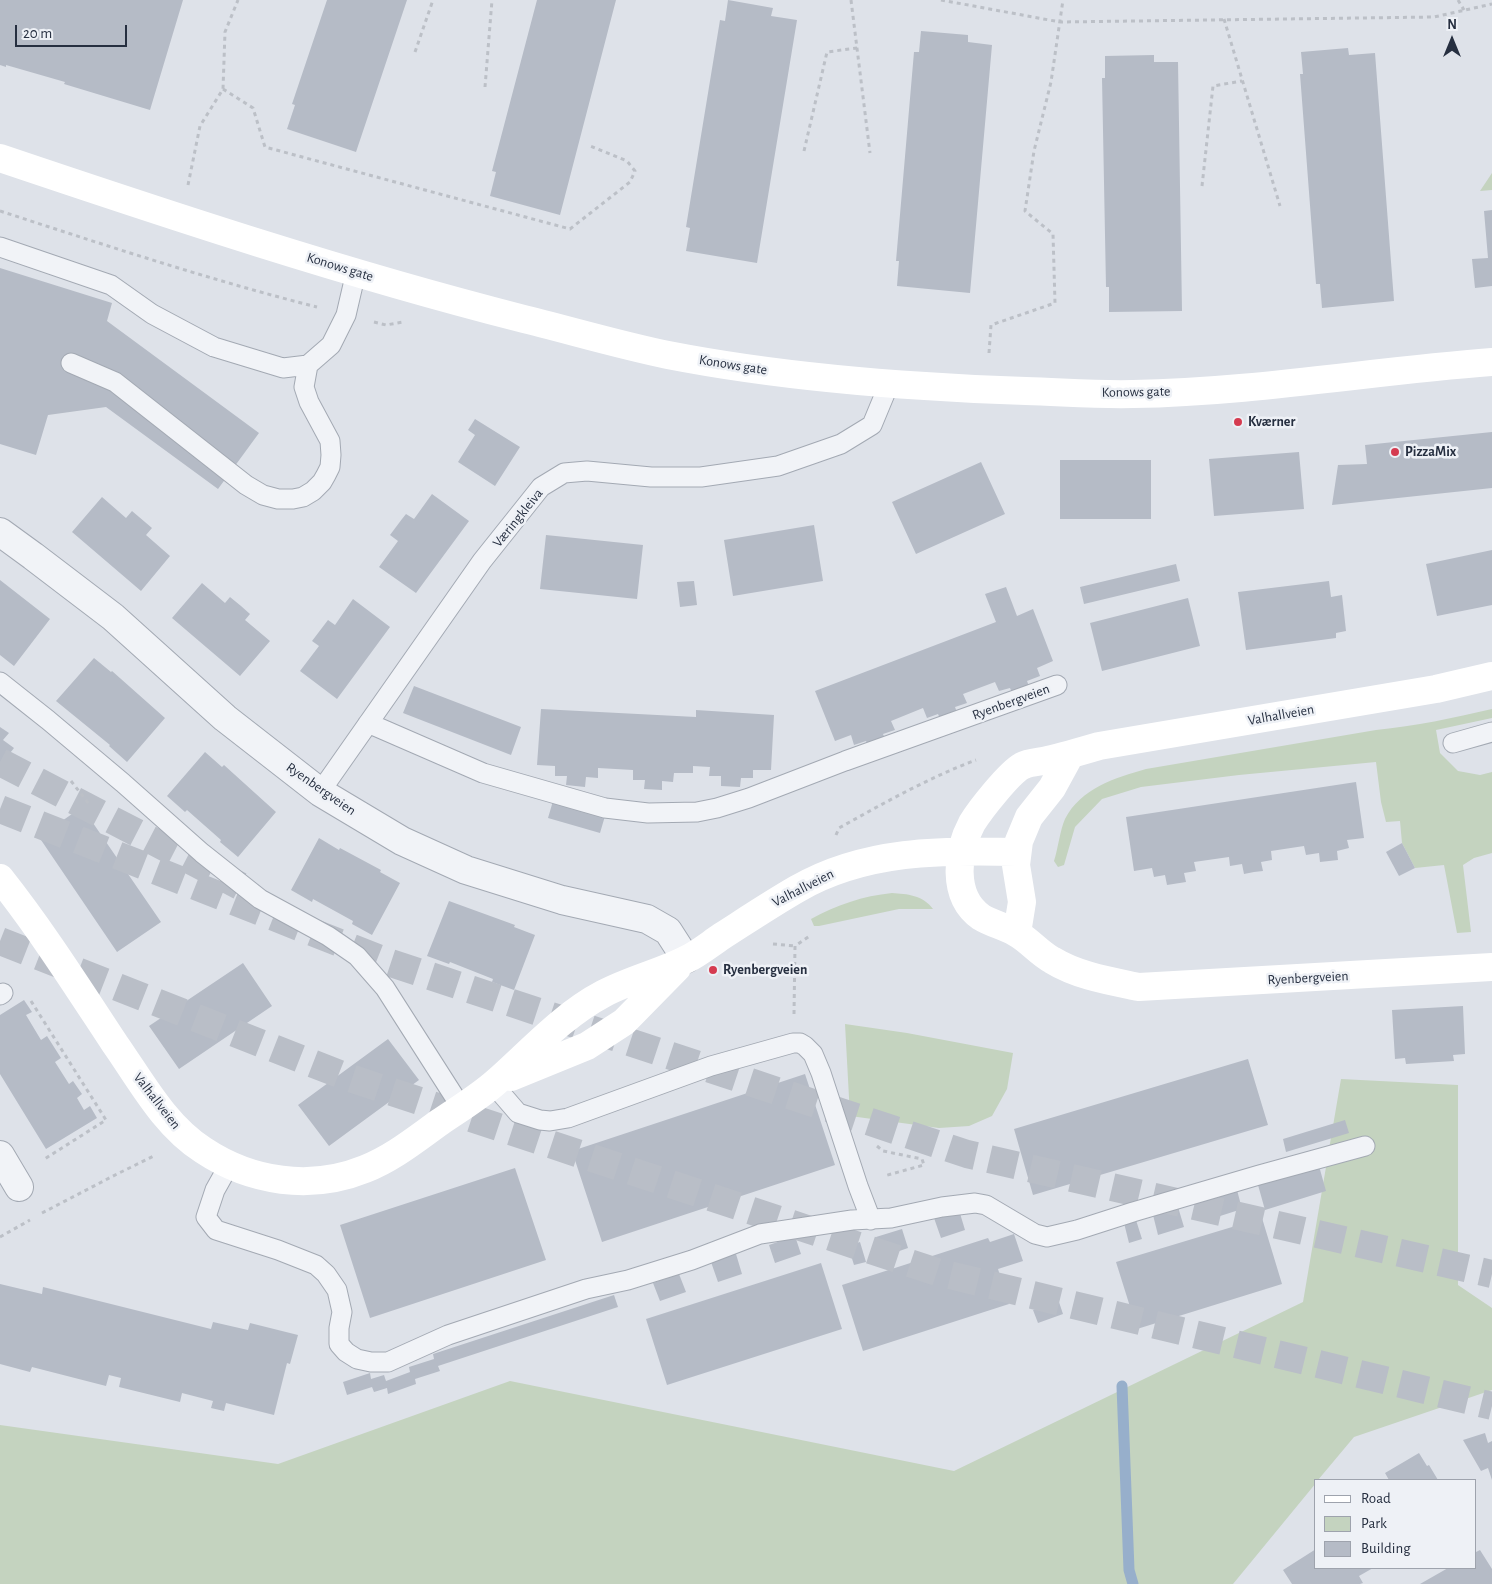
<!DOCTYPE html>
<html>
<head>
<meta charset="utf-8">
<style>
	body { margin:0 }
	#map { position:relative; width:1492px; height:1584px; overflow:hidden; background:#dee2e9; font-family:"Alegreya Sans",sans-serif }
	canvas { display:block }
	.legend { position:absolute; left:1314px; top:1479px; width:162px; height:90px; box-sizing:border-box; background:#eef1f6; border:1px solid #9ea3ad; margin:0; padding:6px 9px; list-style:none; font-size:15px; color:#262f40 }
	.legend li { display:flex; align-items:center; gap:10px; height:25px }
	.legend b { width:25px; border:1px solid #9ea3ad }
	.north { position:absolute; left:1427px; top:15px; width:50px; height:50px; -webkit-text-stroke:4px #eef1f6; paint-order:stroke; rotate:0deg; font-size:14px; font-weight:700; line-height:20px; text-align:center; color:#262f40 }
	.north::after { content:''; display:block; margin:auto; width:18px; height:22px; background:#262f40; clip-path:polygon(50% 0,100% 100%,50% 72%,0 100%) }
	.scale { position:absolute; left:15px; top:25px; width:112px; height:22px; box-sizing:border-box; border:2px solid #262f40; border-top:0; padding-left:6px; font-size:15px; line-height:18px; white-space:nowrap; color:#262f40; -webkit-text-stroke:4px #eef1f6; paint-order:stroke }
</style>
</head>
<body>
<div id="map">
<canvas width="1492" height="1584"></canvas>
<ul class="legend">
<li><b style="height:6px;background:#fff"></b>Road</li>
<li><b style="height:14px;background:#c4d3bf"></b>Park</li>
<li><b style="height:14px;background:#b5bbc6"></b>Building</li>
</ul>
<div class="north">N</div>
<div class="scale">20 m</div>
</div>
<script>
const g = document.querySelector('canvas').getContext('2d');
g.lineJoin = 'round';
function paint(path, color) {
  g.fillStyle = color;
  g.fill(path, 'evenodd');
}
function stroke(path, color, width, dash) {
  g.strokeStyle = color;
  g.lineWidth = width;
  g.lineCap = dash ? 'butt' : 'round';
  g.setLineDash(dash || []);
  g.stroke(path);
}
function drawText(font, color, halo, rows, align = 'center') {
  g.font = font + ' "Alegreya Sans",sans-serif';
  g.lineWidth = 5;
  g.setLineDash([]);
  g.textBaseline = 'middle';
  g.strokeStyle = halo;
  g.fillStyle = color;
  for (const [text, x, y, turn = 0] of rows) {
    g.save();
    g.translate(x, y);
    g.rotate((+turn || 0) * Math.PI / 180);
    g.textAlign = isNaN(turn) ? turn : align;
    if (halo) g.strokeText(text, 0, 0);
    g.fillText(text, 0, 0);
    g.restore();
  }
}
paint(new Path2D(`
	M 1492,173 L 1492,190 L 1480,191 Z
	M 1492,709 L 1492,718 L 1436,730 L 1440,753 L 1458,771 L 1480,775 L 1492,772 L 1492,853 L 1474,858 L 1463,865 L 1471,932 L 1457,933 L 1444,865 L 1415,868 L 1402,843 L 1400,821 L 1386,822 L 1381,802 L 1376,762 L 1239,775 L 1141,787 L 1102,799 L 1075,827 L 1064,865 L 1058,867 L 1054,861 C 1058,849 1060,830 1065,819 C 1081,788 1115,778 1146,769 L 1376,730 C 1416,726 1453,718 1492,709 Z
	M 892,893 C 907,894 923,895 933,909 L 899,909 L 819,926 L 814,926 L 811,919 C 836,905 863,896 892,893 Z
	M 845,1024 L 907,1033 L 1013,1053 L 1007,1089 L 992,1116 L 969,1126 L 939,1128 L 850,1116 Z
	M 1341,1079 L 1458,1085 L 1458,1285 L 1492,1308 L 1492,1390 L 1354,1437 L 1318,1480 L 1316,1480 L 1316,1483 L 1233,1584 L 0,1584 L 0,1425 L 278,1464 L 510,1381 L 954,1471 L 1303,1302 Z`), '#c4d3bf');
stroke(new Path2D(`
	M 1122,1386 L 1129,1570 L 1133,1584`), '#97afcb', 11);
paint(new Path2D(`
	M 0,0 L 183,0 L 150,110 L 64,84 L 65,82 L 6,65 L 6,67 L 0,65 Z
	M 327,0 L 407,0 L 356,152 L 287,129 L 295,105 L 292,104 Z
	M 537,0 L 616,0 L 560,215 L 490,196 L 496,172 L 492,171 Z
	M 728,0 L 773,8 L 771,16 L 797,20 L 757,263 L 686,251 L 690,228 L 686,227 L 720,20 L 725,21 Z
	M 921,31 L 968,35 L 968,42 L 992,45 L 970,293 L 897,286 L 899,261 L 896,261 L 914,52 L 919,52 Z
	M 1348,48 L 1349,55 L 1375,53 L 1394,301 L 1322,308 L 1320,284 L 1316,284 L 1300,74 L 1303,74 L 1301,52 Z
	M 1154,55 L 1154,62 L 1178,62 L 1182,311 L 1109,312 L 1109,287 L 1106,287 L 1102,78 L 1105,78 L 1105,56 Z
	M 1492,210 L 1492,286 L 1475,288 L 1472,259 L 1488,258 L 1484,211 Z
	M 0,268 L 112,303 L 107,321 L 259,433 L 218,489 L 106,407 L 48,415 L 36,455 L 0,444 Z
	M 475,419 L 520,447 L 495,486 L 458,462 L 475,435 L 468,430 Z
	M 1492,432 L 1492,488 L 1332,505 L 1338,465 L 1367,464 L 1365,445 Z
	M 1299,452 L 1304,509 L 1214,516 L 1209,459 Z
	M 1060,460 L 1151,460 L 1151,519 L 1060,519 Z
	M 981,462 L 1005,514 L 916,554 L 892,502 Z
	M 432,494 L 469,521 L 416,593 L 379,567 L 398,541 L 390,535 L 402,519 L 406,514 L 414,519 Z
	M 102,497 L 126,518 L 132,511 L 152,528 L 146,535 L 170,556 L 141,591 L 72,532 Z
	M 814,525 L 823,581 L 733,596 L 724,540 Z
	M 546,535 L 643,545 L 637,599 L 540,589 Z
	M 1492,550 L 1492,605 L 1437,616 L 1426,564 Z
	M 1176,564 L 1180,581 L 1084,604 L 1080,587 Z
	M 0,580 L 50,619 L 14,666 L 0,655 Z
	M 694,581 L 697,605 L 680,607 L 677,582 Z
	M 1329,581 L 1331,597 L 1342,595 L 1346,631 L 1336,633 L 1336,638 L 1246,650 L 1238,592 Z
	M 202,583 L 225,603 L 230,597 L 241,606 L 250,614 L 245,620 L 270,641 L 240,676 L 172,618 Z
	M 1006,587 L 1017,616 L 1033,609 L 1053,661 L 1037,668 L 1040,676 L 1027,681 L 1030,689 L 1013,695 L 1010,688 L 999,691 L 995,682 L 963,694 L 967,703 L 955,707 L 958,715 L 941,721 L 938,714 L 927,718 L 923,708 L 891,721 L 895,730 L 883,734 L 886,741 L 869,748 L 866,741 L 854,745 L 851,735 L 835,741 L 815,691 L 996,622 L 985,594 Z
	M 1188,598 L 1200,646 L 1102,671 L 1090,623 Z
	M 353,599 L 390,627 L 337,699 L 300,671 L 319,646 L 312,641 L 328,620 L 335,625 Z
	M 94,658 L 111,672 L 112,671 L 165,718 L 127,762 L 109,746 L 110,745 L 56,701 Z
	M 414,686 L 521,727 L 511,755 L 403,713 Z
	M 541,709 L 696,717 L 696,710 L 774,715 L 771,770 L 753,770 L 753,778 L 741,778 L 740,787 L 721,786 L 721,776 L 709,776 L 710,767 L 693,766 L 693,773 L 674,773 L 673,782 L 662,781 L 662,790 L 644,789 L 645,780 L 633,780 L 633,770 L 598,768 L 598,778 L 586,777 L 585,787 L 566,785 L 567,776 L 555,776 L 555,766 L 537,765 Z
	M 0,727 L 9,733 L 3,740 L 14,748 L 0,766 Z
	M 205,752 L 222,767 L 224,765 L 276,812 L 238,857 L 220,842 L 221,840 L 187,810 L 185,812 L 167,796 Z
	M 1356,782 L 1364,838 L 1347,840 L 1349,848 L 1337,851 L 1338,860 L 1320,862 L 1319,853 L 1306,855 L 1304,846 L 1271,851 L 1272,860 L 1261,862 L 1263,871 L 1254,872 L 1244,874 L 1242,864 L 1230,866 L 1229,857 L 1194,862 L 1196,871 L 1184,873 L 1186,882 L 1167,885 L 1165,875 L 1154,877 L 1152,868 L 1134,871 L 1126,817 Z
	M 553,801 L 605,816 L 600,833 L 548,818 Z
	M 82,807 L 161,922 L 117,952 L 39,837 Z
	M 319,838 L 339,850 L 340,848 L 381,870 L 380,872 L 400,883 L 372,935 L 352,924 L 353,921 L 313,899 L 312,902 L 291,890 Z
	M 1402,843 L 1415,868 L 1399,876 L 1386,852 Z
	M 449,901 L 515,925 L 514,927 L 535,935 L 514,990 L 492,982 L 493,979 L 450,962 L 449,964 L 427,956 Z
	M 243,963 L 272,1006 L 179,1069 L 149,1026 Z
	M 24,1000 L 32,1012 L 26,1015 L 41,1040 L 47,1036 L 61,1058 L 55,1062 L 69,1084 L 73,1081 L 82,1094 L 77,1098 L 84,1110 L 90,1106 L 97,1118 L 46,1149 L 0,1074 L 0,1015 Z
	M 1463,1006 L 1465,1054 L 1453,1055 L 1454,1061 L 1406,1064 L 1405,1058 L 1395,1059 L 1392,1010 Z
	M 388,1039 L 419,1080 L 329,1146 L 298,1105 Z
	M 1248,1059 L 1268,1125 L 1033,1195 L 1014,1129 Z
	M 805,1074 L 835,1165 L 602,1242 L 572,1151 Z
	M 1345,1120 L 1349,1133 L 1286,1152 L 1283,1139 Z
	M 1319,1166 L 1326,1191 L 1265,1210 L 1258,1185 Z
	M 515,1168 L 546,1260 L 370,1318 L 340,1225 Z
	M 1237,1190 L 1242,1209 L 1217,1217 L 1211,1197 Z
	M 1178,1207 L 1184,1227 L 1158,1235 L 1153,1215 Z
	M 959,1210 L 965,1230 L 941,1238 L 934,1218 Z
	M 1262,1218 L 1282,1284 L 1137,1329 L 1116,1262 Z
	M 1136,1220 L 1142,1239 L 1129,1243 L 1124,1223 Z
	M 902,1229 L 908,1248 L 882,1257 L 876,1237 Z
	M 1014,1234 L 1023,1261 L 998,1269 L 1009,1304 L 863,1351 L 842,1285 L 988,1238 L 990,1242 Z
	M 795,1236 L 801,1254 L 775,1263 L 769,1245 Z
	M 860,1242 L 866,1262 L 854,1265 L 848,1246 Z
	M 736,1254 L 742,1274 L 718,1282 L 711,1262 Z
	M 821,1263 L 842,1329 L 667,1385 L 646,1319 Z
	M 679,1274 L 686,1292 L 660,1301 L 653,1283 Z
	M 0,1284 L 42,1294 L 43,1287 L 211,1329 L 213,1322 L 248,1330 L 250,1323 L 298,1335 L 290,1364 L 287,1363 L 274,1415 L 226,1403 L 224,1411 L 211,1408 L 213,1401 L 182,1393 L 180,1402 L 119,1387 L 121,1378 L 109,1375 L 106,1386 L 32,1367 L 30,1372 L 0,1364 Z
	M 614,1295 L 618,1307 L 438,1366 L 440,1371 L 415,1379 L 416,1384 L 388,1394 L 387,1388 L 374,1392 L 372,1387 L 347,1395 L 343,1382 L 370,1373 L 371,1379 L 384,1375 L 386,1381 L 410,1372 L 409,1367 L 434,1359 L 433,1354 Z
	M 1059,1302 L 1063,1314 L 1038,1323 L 1033,1310 Z
	M 1485,1433 L 1488,1443 L 1492,1441 L 1492,1480 L 1488,1468 L 1481,1471 L 1463,1440 Z
	M 1419,1453 L 1427,1466 L 1429,1465 L 1438,1480 L 1389,1480 L 1385,1473 Z
	M 1316,1549 L 1316,1568 L 1373,1568 L 1359,1576 L 1363,1583 L 1360,1584 L 1292,1584 L 1283,1570 Z
	M 1480,1550 L 1492,1569 L 1492,1584 L 1420,1584 L 1448,1568 L 1476,1568 L 1476,1552 Z`), '#b5bbc6');
stroke(new Path2D(`
	M 0,762 L 240,886
	M 0,809 L 388,962 L 967,1154 L 1492,1274
	M 0,941 L 347,1077 L 937,1272 L 1492,1406`), '#b9bec7', 28, [28, 14]);
const lane = new Path2D(`
	M 0,247 L 111,285 L 152,314 L 214,347 L 283,368 L 308,365
	M 71,363 L 115,382 L 246,485 L 263,495 L 278,499 L 293,499 L 303,497 L 313,491 L 322,482 L 326,475 L 330,467 L 331,455 L 330,441 L 309,402 L 304,387 L 308,365 L 331,345 L 346,315 L 356,272
	M 0,682 L 48,720 L 123,783 L 202,853 L 260,899 L 328,936 L 357,956 L 385,988 L 461,1107
	M 368,723 L 483,773 L 605,808 L 648,813 L 697,812 L 717,808 L 749,798 L 845,761 L 1057,685
	M 1453,743 L 1492,732
	M 320,792 L 482,561 L 541,487 L 564,473 L 587,471 L 651,477 L 701,477 L 778,466 L 841,444 L 872,425 L 889,384
	M 0,995 L 3,993
	M 493,1084 L 518,1113 L 540,1120 L 550,1121 L 568,1118 L 711,1066 L 793,1043 L 800,1043 L 805,1046 L 813,1054 L 821,1073 L 858,1186 L 871,1220
	M 229,1165 L 215,1190 L 206,1217 L 216,1230 L 278,1250 L 316,1265 L 326,1274 L 337,1290 L 342,1312 L 339,1328 L 339,1344 L 346,1352 L 357,1359 L 371,1362 L 388,1362 L 448,1335 L 586,1289 L 628,1280 L 692,1260 L 760,1234 L 852,1220 L 891,1218 L 942,1207 L 975,1203 L 986,1205 L 1035,1234 L 1047,1237 L 1077,1230 L 1133,1212 L 1259,1175 L 1365,1146`);
const street = new Path2D(`
	M 0,532 L 33,556 L 113,617 L 225,718 L 320,792 L 402,841 L 466,870 L 562,900 L 647,919 L 668,931 L 686,959
	M 0,1155 L 19,1187`);
stroke(lane, '#a3a9b3', 21);
stroke(street, '#a3a9b3', 30);
stroke(new Path2D(`
	M 851,0 L 870,153
	M 941,0 L 1060,22 L 1434,17 L 1492,4
	M 1458,0 L 1464,10
	M 1224,19 L 1280,206
	M 415,52 L 433,0
	M 485,87 L 492,0
	M 223,89 L 253,108 L 265,147 L 570,229 L 630,182 L 635,171 L 627,161 L 590,146
	M 804,151 L 827,52 L 857,48
	M 188,185 L 200,126 L 223,89 L 225,32 L 238,0
	M 1202,186 L 1213,86 L 1242,81
	M 0,211 C 105,245 210,280 317,307
	M 374,322 L 386,325 L 403,322
	M 989,353 L 991,325 L 1055,303 L 1053,234 L 1025,211 L 1034,151 L 1051,82 L 1063,0
	M 71,781 L 89,804 L 88,806
	M 836,835 L 839,828 C 884,803 928,778 976,760
	M 773,944 L 795,946
	M 31,1001 L 106,1120 L 43,1160
	M 794,1014 L 795,946 L 811,935
	M 877,1146 L 883,1151 L 922,1159 L 924,1165 L 884,1176
	M 42,1213 L 117,1174 L 156,1155
	M 0,1237 L 30,1220`), '#bcc0c7', 3, [4, 4]);
stroke(lane, '#f1f3f7', 19);
stroke(street, '#f1f3f7', 28);
stroke(new Path2D(`
	M 0,158 C 172,216 344,273 520,318 C 569,330 619,345 668,355 C 786,378 907,387 1026,391 C 1062,392 1098,395 1133,394 C 1254,392 1372,371 1492,362
	M 1492,676 L 1436,689 L 1099,746 C 1082,751 1065,756 1048,760 C 1040,762 1029,762 1022,766 C 1009,773 980,810 972,823 C 957,851 951,896 981,917 C 992,924 1005,926 1016,933 C 1029,940 1039,953 1052,960 C 1078,976 1110,981 1139,987 L 1492,967
	M 0,878 C 42,931 78,988 115,1044 C 141,1081 164,1125 203,1150 C 251,1182 311,1191 365,1169 C 393,1158 416,1139 440,1122 C 459,1109 479,1097 496,1082 C 530,1052 563,1015 603,994 C 629,980 659,973 685,960 C 698,954 710,944 722,936 C 747,920 771,904 797,889 C 864,850 942,850 1017,852
	M 1017,933 L 1022,902 L 1016,865 L 1019,841 L 1029,817 L 1052,788 L 1070,755
	M 511,1077 L 587,1046 L 624,1022 L 677,968`), '#fff', 28);
for (const [x, y, r, color] of [
	[1238,422,5,"#d53b50"],
	[1395,452,5,"#d53b50"],
	[713,970,5,"#d53b50"]
]) {
  const dot = new Path2D();
  dot.arc(x, y, r, 0, 2 * Math.PI);
  g.fillStyle = color;
  g.fill(dot);
  stroke(dot, '#eef1f6', 2);
}
drawText('14px', '#262f40', '#eef1f6', [
	["Konows gate",340,267,17],
	["Konows gate",733,365,9],
	["Konows gate",1136,392,-1],
	["Væringkleiva",518,518,-51],
	["Ryenbergveien",1011,702,-20],
	["Valhallveien",1281,715,-10],
	["Ryenbergveien",321,789,35],
	["Valhallveien",803,888,-27],
	["Ryenbergveien",1308,978,-3],
	["Valhallveien",157,1101,52]
]);
drawText('bold 14px', '#262f40', '#eef1f6', [
	["Kværner",1248,422],
	["PizzaMix",1405,452],
	["Ryenbergveien",723,970]
], 'left');
</script>
</body>
</html>
